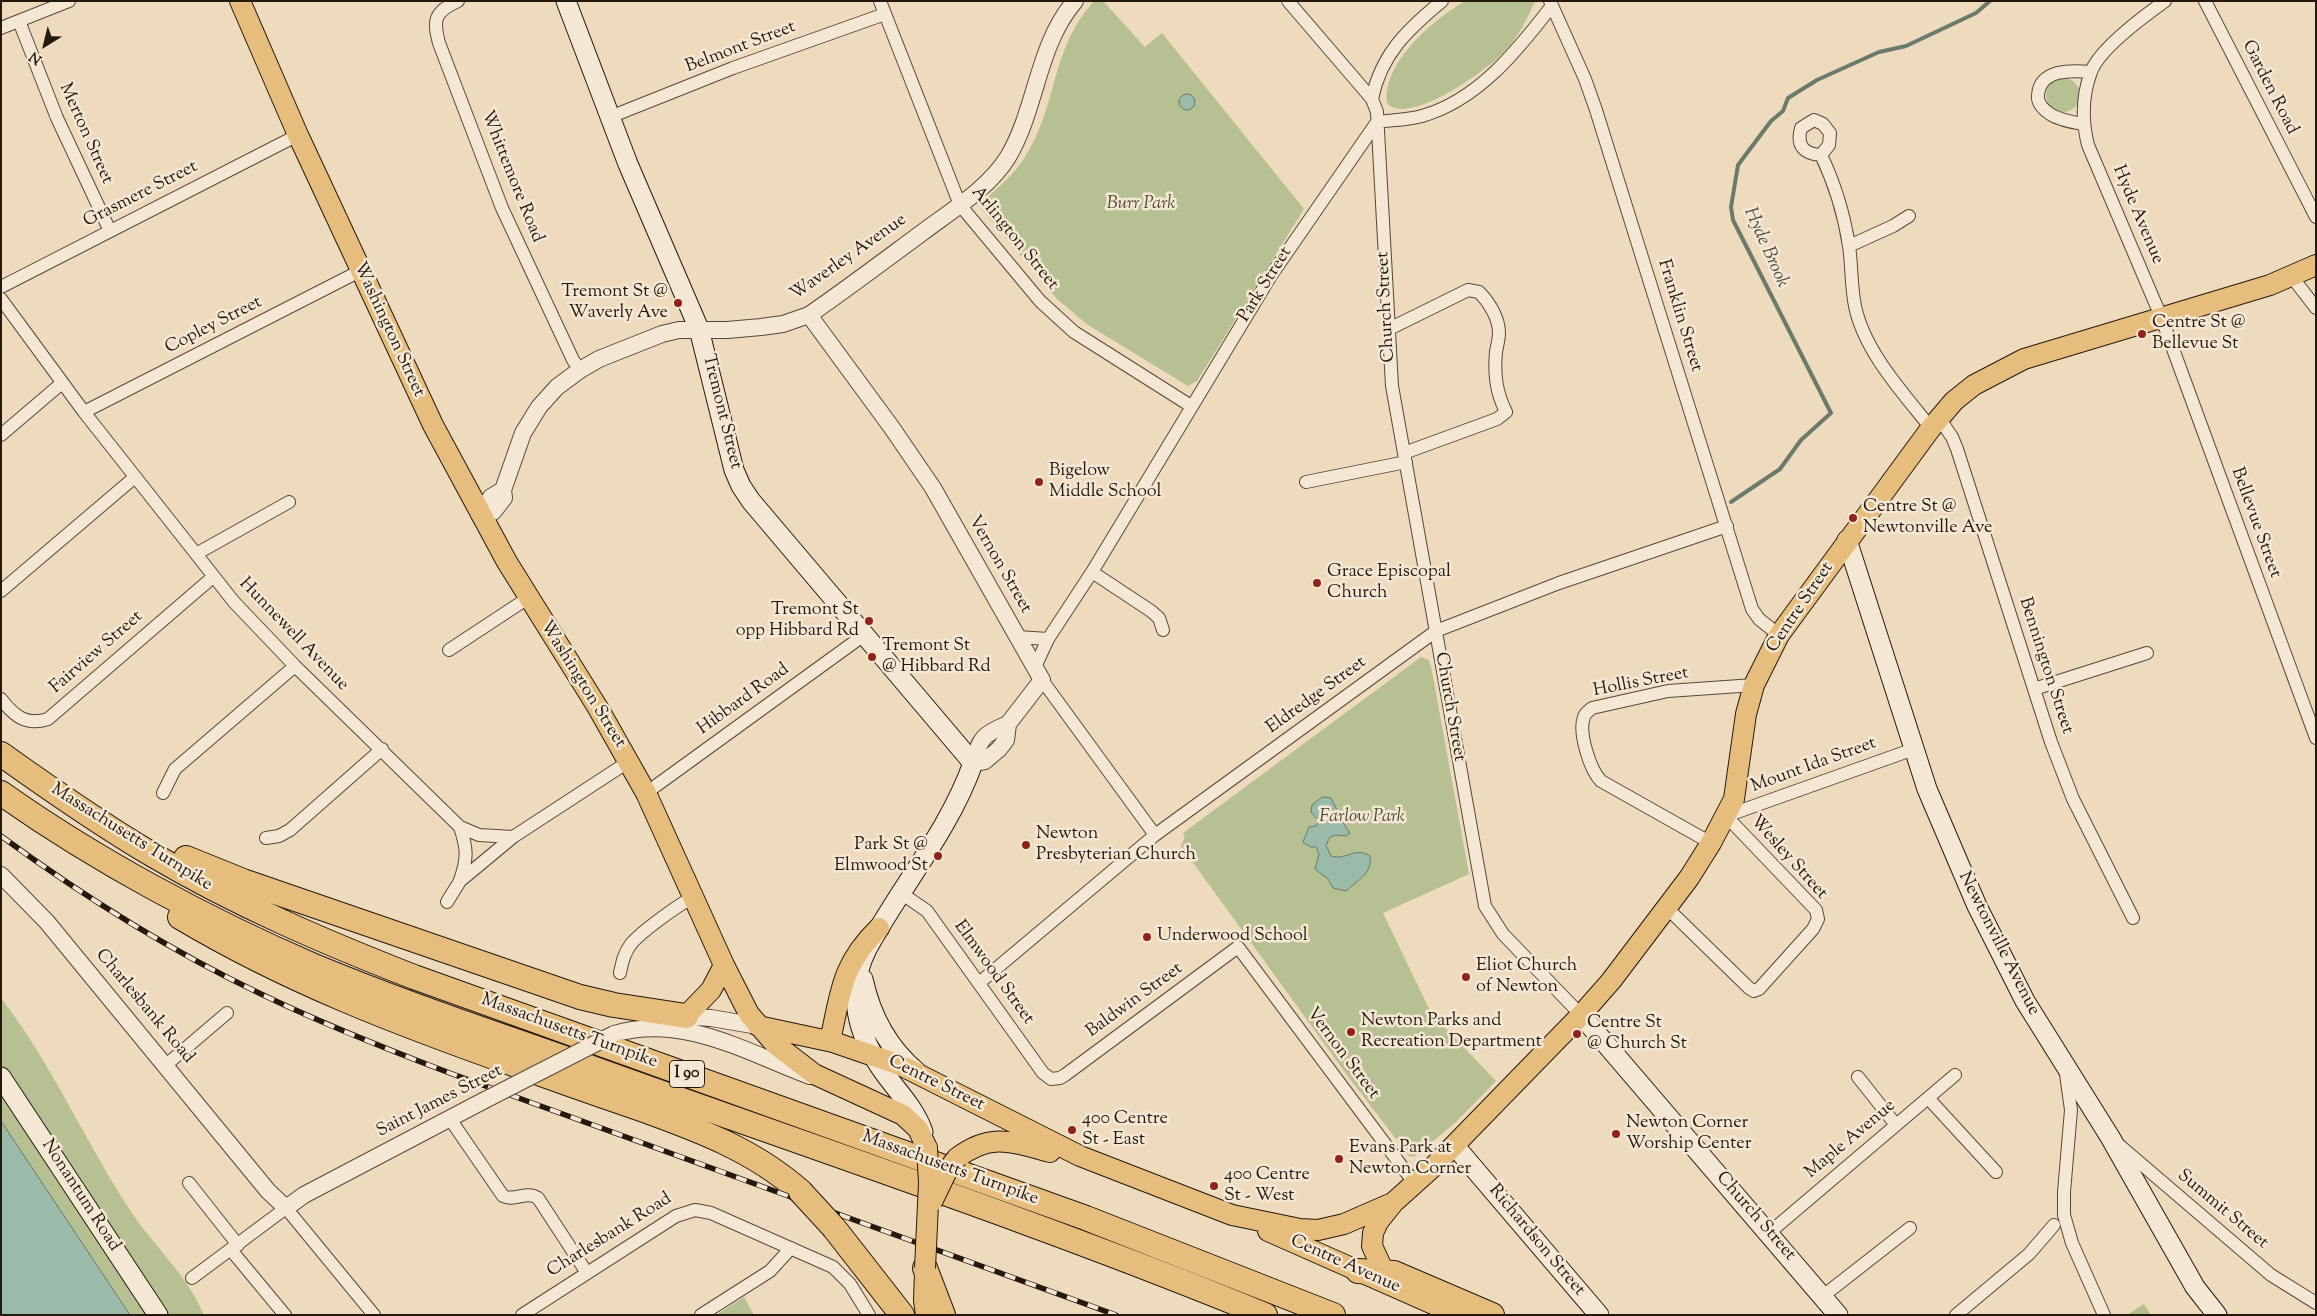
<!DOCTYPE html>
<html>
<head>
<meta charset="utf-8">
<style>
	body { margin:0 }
	#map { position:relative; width:2317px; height:1316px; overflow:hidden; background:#eedabd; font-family:"Sorts Mill Goudy",serif }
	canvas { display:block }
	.frame { position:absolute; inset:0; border:2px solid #24190d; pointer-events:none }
	.north { position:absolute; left:20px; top:20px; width:50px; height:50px; -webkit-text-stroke:4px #f4e7d4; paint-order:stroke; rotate:216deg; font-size:14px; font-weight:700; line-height:20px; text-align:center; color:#24190d }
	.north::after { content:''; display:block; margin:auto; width:18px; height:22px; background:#24190d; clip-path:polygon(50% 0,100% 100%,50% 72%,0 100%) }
</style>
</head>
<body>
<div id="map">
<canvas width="2317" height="1316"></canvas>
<div class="frame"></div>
<div class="north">N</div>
</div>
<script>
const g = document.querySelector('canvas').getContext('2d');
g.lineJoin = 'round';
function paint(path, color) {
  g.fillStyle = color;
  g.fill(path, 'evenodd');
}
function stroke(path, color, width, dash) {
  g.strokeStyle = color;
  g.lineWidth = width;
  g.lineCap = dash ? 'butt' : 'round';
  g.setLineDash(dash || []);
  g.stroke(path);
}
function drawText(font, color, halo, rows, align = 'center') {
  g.font = font + ' "Sorts Mill Goudy",serif';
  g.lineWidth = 5;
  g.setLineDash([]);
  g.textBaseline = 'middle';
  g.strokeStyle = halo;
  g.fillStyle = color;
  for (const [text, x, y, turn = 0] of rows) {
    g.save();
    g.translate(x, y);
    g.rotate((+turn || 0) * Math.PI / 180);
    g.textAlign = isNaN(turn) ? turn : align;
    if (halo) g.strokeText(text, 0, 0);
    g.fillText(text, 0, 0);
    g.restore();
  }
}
paint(new Path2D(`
	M 1094,1 L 1103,1 L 1145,47 L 1162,33 L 1304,209 L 1197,381 L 1188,386 L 1088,325 L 1057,299 L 981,208 C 986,195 1003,185 1012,174 C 1017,168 1022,162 1026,155 C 1058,104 1050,50 1094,1 Z
	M 1465,1 L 1535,1 C 1527,19 1517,40 1503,53 C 1486,71 1408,127 1387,103 C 1382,63 1434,19 1465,1 Z
	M2046 95a17 17 0 1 1 34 0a17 17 0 1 1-34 0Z
	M 1421,657 L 1429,660 L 1431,666 L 1469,874 L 1383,913 L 1431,1013 L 1496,1081 L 1456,1122 L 1414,1157 L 1409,1156 L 1347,1075 L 1181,846 L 1185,837 L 1183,833 Z
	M 1,998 C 53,1065 87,1146 134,1216 C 157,1249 188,1277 204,1315 L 130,1315 L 1,1121 Z
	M 744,1297 L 754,1315 L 716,1315 Z
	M 2144,1304 L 2151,1315 L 2127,1315 Z`), '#b7c092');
const water = new Path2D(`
	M1179 102a8 8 0 1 1 16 0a8 8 0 1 1-16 0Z
	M 1323,797 L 1331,798 L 1337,810 L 1343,813 L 1342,821 L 1350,833 L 1346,836 L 1336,835 L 1330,837 L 1326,845 L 1331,856 C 1346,861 1355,846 1370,856 C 1373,874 1357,880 1346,891 L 1333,888 L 1328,879 L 1315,869 L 1319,854 L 1316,847 L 1310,847 L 1303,842 L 1309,827 L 1316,826 L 1319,821 L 1311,812 L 1312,805 Z
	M 1,1121 L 130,1315 L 1,1315 Z`);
paint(water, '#9bbbaa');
stroke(water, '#6b7a6b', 1);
stroke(new Path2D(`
	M 1731,502 L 1780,469 L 1801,440 L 1831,413 L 1733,220 L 1731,207 L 1738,165 L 1771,121 L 1783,111 L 1788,98 L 1817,80 L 1879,52 L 1906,46 L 1976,13 L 1990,1`), '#6b7a6b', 4);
const minor = new Path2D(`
	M 458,1 C 434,12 433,20 439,43 L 502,208 L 573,360 L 580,370
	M 880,1 L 960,205 L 1040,301 L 1074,332 L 1191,406
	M 1288,1 L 1372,99 L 1377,112 L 1392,386 L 1485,906 L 1503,934 L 1581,1015
	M 1550,1 L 1585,79 L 1596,110 L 1752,609 L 1759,619 L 1779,635
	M 2165,1 C 2144,16 2099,49 2091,72 C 2082,96 2082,121 2088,145 L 2162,319 L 2316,738
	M 2205,1 L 2316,217
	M 19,21 L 57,118 L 110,231
	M 1,28 L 69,1
	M 1372,99 C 1381,54 1408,29 1442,1
	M 610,117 L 733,68 L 885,14
	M 1814,120 L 1823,124 L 1830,133 L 1829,145 L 1821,155 C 1804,154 1796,146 1801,128 Z
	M 2083,124 C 2072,122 2059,120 2050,114 C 2044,110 2037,103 2038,95 C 2040,69 2071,70 2091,72
	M 1821,155 C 1835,184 1844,214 1849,246 C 1852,266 1851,287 1855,306 C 1864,351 1903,393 1931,428
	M 1849,246 L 1893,226 L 1909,216
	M 2292,277 L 2316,308
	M 1,287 L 298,135
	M 1,299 L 84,412 L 234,602 L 295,666 L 460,827 L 479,835 L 513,837 L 628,762
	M 1389,329 L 1468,290 L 1479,292 C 1489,302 1499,318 1499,333 C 1499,339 1497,346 1496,352 C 1494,374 1496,392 1506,412 L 1497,419 L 1404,453
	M 84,412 L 360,271
	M 1939,418 L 1952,437 L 1957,449 L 2051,742 L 2073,799 L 2133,918
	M 1,435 L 62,383
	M 1306,482 L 1406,462
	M 196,554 L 289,502
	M 1092,572 L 1151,611 L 1159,618 L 1163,630
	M 1,591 L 135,477
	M 1017,637 L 1048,639
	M 449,650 L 528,598
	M 1035,667 L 1048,639 L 1092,572 L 1272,274 L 1377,122 C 1391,120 1408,120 1422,116 C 1478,100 1517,51 1551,7
	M 1042,680 L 1155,835
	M 2034,689 L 2147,653
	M 1,699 C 14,716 26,726 48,719 L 213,577
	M 163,793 L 175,769 L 295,666
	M 646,793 L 864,635
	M 266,838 L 279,836 L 290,830 L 382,749
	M 1711,843 L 1601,781 C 1590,770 1578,732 1584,717 C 1585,713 1589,711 1592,708 L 1668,691 L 1754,685
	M 460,880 C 468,858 467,848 460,827
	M 901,893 L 927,911 L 1043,1073 L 1051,1079 L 1060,1078 L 1065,1075 L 1238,947 L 1415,1184
	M 447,902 L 460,881 L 513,837
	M 1666,907 L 1749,988 L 1754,991 L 1759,989 L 1813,929 L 1818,919 L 1816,910 L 1726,816 L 1914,749
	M 620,973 C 622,963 624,953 631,944 C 642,931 677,906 693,897
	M 979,983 L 1155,835 L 1436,631 L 1559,583 L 1727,526
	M 166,1065 L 227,1013
	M 2066,1074 L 2071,1110 L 2064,1192 L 2064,1215 L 2072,1243 L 2104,1315
	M 1858,1077 L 1896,1125
	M 1928,1098 L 1996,1172
	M 450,1119 L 503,1196 C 515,1202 526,1190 538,1198 L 587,1273
	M 2119,1145 L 2271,1275 L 2316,1303
	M 189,1183 L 238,1245
	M 1769,1233 L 1955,1075
	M 231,1250 L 285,1315
	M 192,1278 L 286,1208 L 374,1315
	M 1823,1296 L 1910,1228
	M 522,1315 L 676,1216 L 695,1210 L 711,1213 L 833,1267 L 850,1284 L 869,1315
	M 701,1315 L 770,1271 L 791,1248
	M 1956,1315 L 2029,1254 L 2054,1225`);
const tertiary = new Path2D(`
	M 809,315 L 892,428 L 933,488 L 1042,680 L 1008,724 L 1006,740 L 999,749 L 985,761 L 973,763 C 980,738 983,734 1008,724
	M 503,490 L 504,498 L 493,512 L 479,514 L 491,497 L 503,490 L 523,433 L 539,407 L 557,387 L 580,370 L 599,359 L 662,334 L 679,330 L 727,330 L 761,327 L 783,324 L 809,315 C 848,288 885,260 923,232 C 951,211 989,188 1008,157 C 1037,108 1037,45 1075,1
	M 1,875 L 47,922 L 268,1191 L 286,1208 L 304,1195 L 483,1101
	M 678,1016 L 711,1018 L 758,1026
	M 614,1034 C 682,1013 748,1053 810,1076`);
const secondary = new Path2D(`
	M 566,1 L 628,164 L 699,329 L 734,470 L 741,486 L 751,501 L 973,763 C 949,831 901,886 867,949 C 845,992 858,1037 885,1074 C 899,1093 916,1110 923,1132
	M 1847,540 L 1927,789 L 1977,906 L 2025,1001 L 2110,1137 L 2195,1287 L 2217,1315
	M 863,979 C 871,1016 888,1048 917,1072
	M 1581,1015 L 1838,1315
	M 1,1077 L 158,1315
	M 1454,1145 L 1599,1315`);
const primary = new Path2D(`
	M 240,1 L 298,135 L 433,425 L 507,562 L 598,708 L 646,793 L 724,965 L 749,1014 L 775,1044 L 814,1074 L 903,1115 L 918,1129 L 927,1148
	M 686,1016 L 711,990 L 724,965
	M 758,1026 L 833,1042 L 900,1065 L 1080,1156 L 1232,1215 L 1300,1229 L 1318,1230 L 1344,1224 L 1390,1204
	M 830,1041 C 841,992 841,965 879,928
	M 957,1158 C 991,1132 1013,1142 1050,1152
	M 1268,1231 L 1458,1315
	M 925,1272 L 924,1300 L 926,1315
	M 1390,1285 L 1372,1246 L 1373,1233 L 1378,1222 L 1394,1202 L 1433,1167 L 1581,1015 L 1611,981 L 1689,878 L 1711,843 L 1734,799 L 1746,714 L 1754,685 L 1779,635 L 1931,428 L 1954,401 L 1974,385 L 2024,359 L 2270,285 L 2316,265`);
const motorway = new Path2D(`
	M 1,754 C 50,789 100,824 153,855 C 236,904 324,942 414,977 L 1086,1218 L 1333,1315
	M 1,793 C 94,859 209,921 314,966 C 405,1004 500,1035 592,1068 C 817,1149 1044,1224 1265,1315
	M 186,858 L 243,881 L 580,997 L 614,1005 L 686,1016
	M 180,917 C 289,982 400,1024 519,1066 C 560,1081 600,1095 641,1109 C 699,1130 754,1150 801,1192
	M 834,1228 L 902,1315
	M 925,1268 L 943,1315
	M 1358,1271 L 1394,1273 L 1492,1315`);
stroke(minor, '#564939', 14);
stroke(tertiary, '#564939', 18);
stroke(secondary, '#24190d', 21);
stroke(primary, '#24190d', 22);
stroke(motorway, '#24190d', 26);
stroke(minor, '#f4e7d4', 12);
stroke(tertiary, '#f4e7d4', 16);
stroke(secondary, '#f4e7d4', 19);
stroke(primary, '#e7bd7e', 20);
stroke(motorway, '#e7bd7e', 24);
const rail = new Path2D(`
	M 1,836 C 83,896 169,950 261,994 C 321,1023 384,1048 447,1072 L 1116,1315`);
stroke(rail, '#24190d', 5.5);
stroke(rail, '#f4e7d4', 4, [11]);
const tertiaryBridge = new Path2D(`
	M 483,1101 L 614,1034`);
const primaryBridge = new Path2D(`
	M 932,1202 L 947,1171 L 957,1158
	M 925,1268 L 929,1183 L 927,1148`);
const motorwayBridge = new Path2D(`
	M 801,1192 L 834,1228`);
stroke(tertiaryBridge, '#564939', 18, []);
stroke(primaryBridge, '#24190d', 22, []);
stroke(motorwayBridge, '#24190d', 26, []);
stroke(tertiaryBridge, '#f4e7d4', 16);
stroke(primaryBridge, '#e7bd7e', 20);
stroke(motorwayBridge, '#e7bd7e', 24);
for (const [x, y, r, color] of [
	[678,303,5,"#8f2418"],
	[2142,334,5,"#8f2418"],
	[1039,482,5,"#8f2418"],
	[1853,518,5,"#8f2418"],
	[1317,583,5,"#8f2418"],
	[869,621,5,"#8f2418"],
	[872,657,5,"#8f2418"],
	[1026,845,5,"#8f2418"],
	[938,856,5,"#8f2418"],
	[1147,937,5,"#8f2418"],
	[1466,977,5,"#8f2418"],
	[1351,1032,5,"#8f2418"],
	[1577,1034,5,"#8f2418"],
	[1072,1130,5,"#8f2418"],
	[1616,1134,5,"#8f2418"],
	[1339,1159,5,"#8f2418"],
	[1214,1186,5,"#8f2418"]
]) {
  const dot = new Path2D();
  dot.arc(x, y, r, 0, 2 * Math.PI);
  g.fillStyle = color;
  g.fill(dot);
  stroke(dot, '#f4e7d4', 2);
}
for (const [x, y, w] of [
	[687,1074,35]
]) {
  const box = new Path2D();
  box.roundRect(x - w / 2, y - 13.5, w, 27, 4);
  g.fillStyle = '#f4e7d4';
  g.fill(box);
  stroke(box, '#24190d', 1);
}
drawText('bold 16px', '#24190d', null, [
	["I 90",687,1074]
]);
drawText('18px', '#24190d', '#f4e7d4', [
	["Belmont Street",741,48,-21],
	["Garden Road",2269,88,63],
	["Merton Street",85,134,66],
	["Whittemore Road",511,177,68],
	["Grasmere Street",141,195,-27],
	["Hyde Avenue",2137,215,67],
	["Arlington Street",1014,239,51],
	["Waverley Avenue",849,258,-35],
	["Park Street",1266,285,-58],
	["Church Street",1387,307,-93],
	["Franklin Street",1679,316,73],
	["Copley Street",214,326,-27],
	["Washington Street",388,330,65],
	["Tremont Street",721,412,76],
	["Bellevue Street",2255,523,70],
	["Vernon Street",999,565,60],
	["Centre Street",1801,608,-56],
	["Hunnewell Avenue",293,635,46],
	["Fairview Street",97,653,-41],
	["Bennington Street",2045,666,72],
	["Hollis Street",1641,683,-11],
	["Washington Street",582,685,58],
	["Eldredge Street",1317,696,-36],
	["Hibbard Road",744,700,-36],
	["Church Street",1449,707,80],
	["Mount Ida Street",1814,766,-20],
	["Massachusetts Turnpike",131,838,32],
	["Wesley Street",1788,858,48],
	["Newtonville Avenue",1998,944,63],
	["Elmwood Street",993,973,54],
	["Baldwin Street",1135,1001,-36],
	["Charlesbank Road",144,1007,50],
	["Massachusetts Turnpike",569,1032,20],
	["Vernon Street",1342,1054,53],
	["Centre Street",936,1084,26],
	["Saint James Street",440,1102,-27],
	["Maple Avenue",1851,1140,-40],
	["Massachusetts Turnpike",950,1169,20],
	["Nonantum Road",80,1196,57],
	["Summit Street",2222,1210,40],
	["Church Street",1755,1217,49],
	["Charlesbank Road",610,1236,-32],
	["Richardson Street",1536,1241,50],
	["Centre Avenue",1345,1265,24]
]);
drawText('italic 18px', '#504b35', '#f4e7d4', [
	["Burr Park",1141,205],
	["Farlow Park",1362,818]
]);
drawText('18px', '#24190d', '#f4e7d4', [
	["Tremont St @",668,293,"right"],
	["Waverly Ave",668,314,"right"],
	["Centre St @",2152,324],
	["Bellevue St",2152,345],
	["Bigelow",1049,472],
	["Middle School",1049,493],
	["Centre St @",1863,508],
	["Newtonville Ave",1863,529],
	["Grace Episcopal",1327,573],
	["Church",1327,594],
	["Tremont St",859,611,"right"],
	["opp Hibbard Rd",859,632,"right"],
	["Tremont St",882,647],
	["@ Hibbard Rd",882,668],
	["Newton",1036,835],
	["Presbyterian Church",1036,856],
	["Park St @",928,846,"right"],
	["Elmwood St",928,867,"right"],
	["Underwood School",1157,937],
	["Eliot Church",1476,967],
	["of Newton",1476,988],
	["Newton Parks and",1361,1022],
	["Recreation Department",1361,1043],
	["Centre St",1587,1024],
	["@ Church St",1587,1045],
	["400 Centre",1082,1120],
	["St - East",1082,1141],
	["Newton Corner",1626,1124],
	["Worship Center",1626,1145],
	["Evans Park at",1349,1149],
	["Newton Corner",1349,1170],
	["400 Centre",1224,1176],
	["St - West",1224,1197]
], 'left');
drawText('italic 19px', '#4e5244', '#f4e7d4', [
	["Hyde Brook",1765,248,66]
]);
</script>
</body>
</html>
